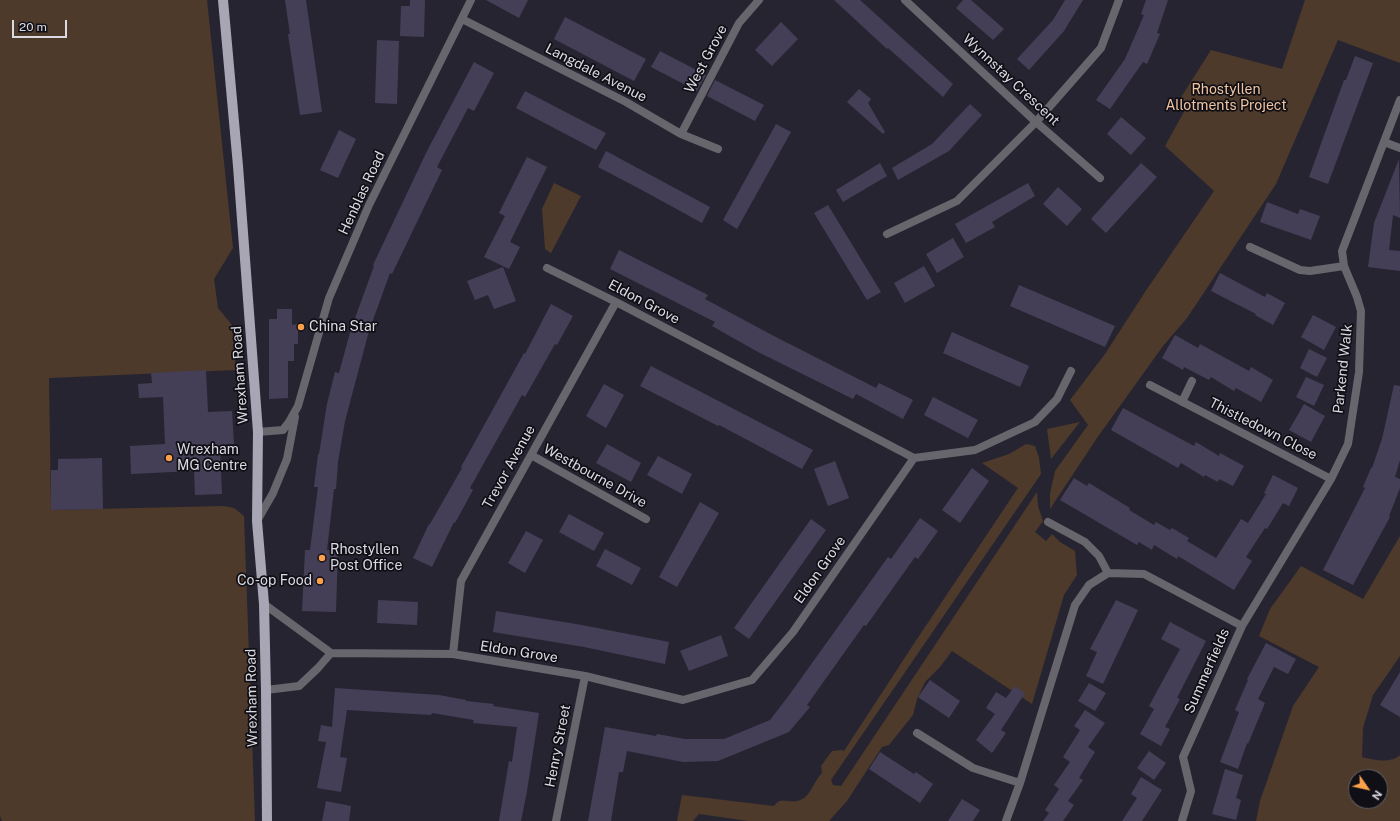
<!DOCTYPE html>
<html>
<head>
<meta charset="utf-8">
<style>
	body { margin:0 }
	#map { position:relative; width:1400px; height:821px; overflow:hidden; background:#272432; font-family:"Public Sans",sans-serif }
	canvas { display:block }
	.north { position:absolute; left:1348px; top:769px; width:40px; height:40px; box-sizing:border-box; background:#100f15; border:1px solid #616067; border-radius:50%; rotate:124deg; font-size:11px; font-weight:700; line-height:16px; text-align:center; color:#dbd9e2 }
	.north::after { content:''; display:block; margin:auto; width:14px; height:18px; background:#f8a04b; clip-path:polygon(50% 0,100% 100%,50% 72%,0 100%) }
	.scale { position:absolute; left:12px; top:20px; width:55px; height:18px; box-sizing:border-box; border:2px solid #dbd9e2; border-top:0; padding-left:5px; font-size:12px; line-height:14px; white-space:nowrap; color:#dbd9e2; -webkit-text-stroke:3px #100f15; paint-order:stroke }
</style>
</head>
<body>
<div id="map">
<canvas width="1400" height="821"></canvas>
<div class="north">N</div>
<div class="scale">20 m</div>
</div>
<script>
const g = document.querySelector('canvas').getContext('2d');
g.lineJoin = 'round';
function paint(path, color) {
  g.fillStyle = color;
  g.fill(path, 'evenodd');
}
function stroke(path, color, width, dash) {
  g.strokeStyle = color;
  g.lineWidth = width;
  g.lineCap = dash ? 'butt' : 'round';
  g.setLineDash(dash || []);
  g.stroke(path);
}
function drawText(font, color, halo, rows, align = 'center') {
  g.font = font + ' "Public Sans",sans-serif';
  g.lineWidth = 3.5;
  g.setLineDash([]);
  g.textBaseline = 'middle';
  g.strokeStyle = halo;
  g.fillStyle = color;
  for (const [text, x, y, turn = 0] of rows) {
    g.save();
    g.translate(x, y);
    g.rotate((+turn || 0) * Math.PI / 180);
    g.textAlign = isNaN(turn) ? turn : align;
    if (halo) g.strokeText(text, 0, 0);
    g.fillText(text, 0, 0);
    g.restore();
  }
}
paint(new Path2D(`
	M 0,0 L 207,0 L 233,248 L 214,279 L 218,308 L 232,325 L 236,370 L 49,378 L 51,510 L 224,506 L 234,508 L 244,516 L 255,821 L 2,821 L 0,816 Z
	M 1305,0 L 1400,0 L 1400,63 L 1338,40 L 1276,184 L 1187,318 L 1163,346 L 1097,438 L 1050,509 L 1050,493 L 1055,471 L 1088,425 L 1070,400 L 1105,354 L 1145,292 L 1214,191 L 1165,146 L 1186,108 L 1178,102 L 1211,50 L 1282,69 Z
	M 554,183 L 581,196 L 551,253 L 545,249 L 542,209 Z
	M 1080,422 L 1051,459 L 1047,429 Z
	M 1026,444 L 1035,446 L 1039,458 L 1041,474 L 831,780 L 833,785 L 841,786 L 1037,492 L 1038,506 L 1043,521 L 1035,532 L 1046,541 L 1052,534 L 1060,542 L 1075,551 L 1077,575 L 1064,595 L 1032,704 L 952,651 L 940,667 L 925,682 L 917,699 L 913,715 L 889,745 L 882,747 L 847,801 L 829,821 L 748,821 L 699,814 L 693,821 L 677,821 L 682,795 L 774,806 C 781,796 788,803 797,801 C 810,799 813,782 822,773 L 821,766 L 832,751 L 842,750 L 844,751 L 913,645 L 1018,488 L 982,463 L 1009,454 Z
	M 1400,536 L 1400,656 L 1373,695 L 1363,728 L 1362,757 C 1373,760 1391,764 1400,755 L 1400,821 L 1256,821 L 1260,801 L 1293,706 L 1319,667 L 1259,636 L 1270,609 L 1301,566 L 1363,599 ZM 1356,777 L 1380,777 L 1380,801 L 1356,801 Z`), '#4d3a2b');
paint(new Path2D(`
	M 285,0 L 306,0 L 322,112 L 300,115 L 288,34 L 290,34 Z
	M 410,0 L 425,0 L 424,37 L 400,36 L 401,6 L 410,6 Z
	M 486,0 L 528,0 L 519,18 Z
	M 834,0 L 860,0 L 953,84 L 943,97 L 888,48 L 887,49 Z
	M 963,0 L 971,0 L 1004,29 L 993,40 L 956,8 Z
	M 1065,0 L 1083,0 L 1064,31 L 1029,70 L 1017,59 L 1053,20 Z
	M 1146,0 L 1168,0 L 1157,33 L 1160,34 L 1147,64 L 1143,62 L 1110,109 L 1096,100 L 1125,59 L 1144,15 L 1141,14 Z
	M 565,17 L 646,59 L 634,81 L 554,39 Z
	M 781,22 L 798,39 L 772,66 L 755,50 Z
	M 377,40 L 399,41 L 397,104 L 375,103 Z
	M 660,51 L 706,75 L 697,91 L 651,67 Z
	M 1355,56 L 1373,63 L 1328,184 L 1309,177 L 1344,80 L 1346,80 Z
	M 474,62 L 494,73 L 474,111 L 468,108 L 437,167 L 442,170 L 392,274 L 390,273 L 369,331 L 345,421 L 338,462 L 336,489 L 334,489 L 327,550 L 338,550 L 336,612 L 302,611 L 305,550 L 310,550 L 318,487 L 314,487 L 318,454 L 319,454 L 327,404 L 335,372 L 339,373 L 351,329 L 374,266 L 373,265 L 427,151 Z
	M 715,80 L 764,105 L 755,121 L 707,96 Z
	M 859,89 L 871,99 L 868,103 L 885,132 L 883,134 L 847,102 Z
	M 525,91 L 606,133 L 596,150 L 516,108 Z
	M 970,104 L 982,115 L 949,151 L 898,180 L 892,168 L 932,144 Z
	M 1121,117 L 1146,138 L 1131,155 L 1107,134 Z
	M 776,124 L 791,132 L 737,229 L 723,220 Z
	M 339,130 L 356,139 L 338,178 L 320,170 Z
	M 606,151 L 710,207 L 702,223 L 640,189 L 598,167 Z
	M 527,157 L 547,167 L 510,242 L 520,247 L 509,269 L 484,257 L 505,216 L 499,213 Z
	M 1399,159 L 1400,218 L 1393,215 L 1389,250 L 1400,251 L 1400,271 L 1368,267 L 1374,223 Z
	M 880,163 L 887,176 L 843,202 L 836,190 Z
	M 1141,163 L 1157,177 L 1106,233 L 1091,219 Z
	M 1028,183 L 1035,196 L 992,222 L 995,227 L 966,243 L 955,224 Z
	M 1058,187 L 1082,209 L 1067,226 L 1043,204 Z
	M 1267,202 L 1298,214 L 1300,209 L 1320,216 L 1311,240 L 1260,222 Z
	M 828,205 L 881,292 L 867,300 L 814,213 Z
	M 953,238 L 964,257 L 937,273 L 926,254 Z
	M 619,250 L 708,295 L 705,299 L 770,334 L 876,388 L 879,383 L 913,400 L 903,419 L 856,394 L 853,399 L 758,352 L 712,326 L 715,322 L 610,269 Z
	M 924,266 L 935,286 L 905,303 L 894,283 Z
	M 503,267 L 516,301 L 494,309 L 488,295 L 475,300 L 467,281 Z
	M 1220,273 L 1265,297 L 1267,293 L 1285,303 L 1273,325 L 1255,315 L 1256,314 L 1211,291 Z
	M 1019,285 L 1115,326 L 1105,347 L 1010,306 Z
	M 551,304 L 573,316 L 557,345 L 555,344 L 525,397 L 522,395 L 470,488 L 473,490 L 455,523 L 454,522 L 432,567 L 413,558 L 429,524 L 430,524 L 462,468 L 461,467 L 524,353 L 525,354 Z
	M 277,309 L 292,309 L 292,325 L 298,324 L 298,344 L 294,344 L 294,361 L 288,361 L 288,398 L 269,399 L 269,319 L 277,319 Z
	M 1313,315 L 1336,327 L 1324,350 L 1301,337 Z
	M 952,332 L 1029,366 L 1020,387 L 943,353 Z
	M 1175,335 L 1198,348 L 1200,344 L 1249,371 L 1251,367 L 1273,380 L 1261,402 L 1236,388 L 1234,391 L 1211,377 L 1209,380 L 1184,367 L 1183,370 L 1162,358 Z
	M 1309,349 L 1327,358 L 1317,377 L 1300,368 Z
	M 651,366 L 813,450 L 802,469 L 719,425 L 718,426 L 685,409 L 640,386 Z
	M 206,370 L 208,412 L 232,411 L 234,444 L 220,445 L 222,494 L 195,495 L 194,471 L 131,474 L 130,446 L 165,444 L 163,397 L 139,398 L 138,384 L 152,383 L 151,373 Z
	M 1306,377 L 1324,385 L 1314,406 L 1296,397 Z
	M 604,384 L 624,395 L 606,428 L 586,416 Z
	M 1394,385 L 1400,386 L 1400,460 L 1395,477 L 1400,479 L 1400,488 L 1389,516 L 1390,517 L 1353,585 L 1323,570 L 1365,488 L 1363,487 L 1371,468 L 1372,468 L 1382,439 Z
	M 933,397 L 978,420 L 968,438 L 924,415 Z
	M 1304,404 L 1325,416 L 1311,442 L 1289,430 Z
	M 1123,408 L 1194,446 L 1196,442 L 1219,456 L 1220,453 L 1244,466 L 1233,486 L 1219,479 L 1218,482 L 1205,475 L 1204,477 L 1181,463 L 1178,468 L 1111,430 Z
	M 607,444 L 641,463 L 631,482 L 596,463 Z
	M 658,456 L 692,474 L 682,494 L 647,475 Z
	M 102,458 L 103,509 L 51,510 L 51,470 L 58,470 L 58,459 Z
	M 835,461 L 849,498 L 828,506 L 814,469 Z
	M 972,468 L 989,481 L 960,523 L 942,510 Z
	M 1273,475 L 1298,488 L 1289,506 L 1283,503 L 1267,529 L 1265,528 L 1246,557 L 1252,561 L 1234,590 L 1178,556 L 1177,559 L 1154,545 L 1152,550 L 1139,542 L 1137,545 L 1060,500 L 1074,478 L 1087,486 L 1089,483 L 1130,508 L 1129,510 L 1154,525 L 1156,522 L 1170,530 L 1172,528 L 1189,538 L 1187,541 L 1216,558 L 1241,519 L 1248,523 L 1266,494 L 1264,493 Z
	M 700,502 L 719,513 L 677,587 L 659,577 Z
	M 569,514 L 604,533 L 594,551 L 559,532 Z
	M 920,518 L 938,531 L 918,559 L 915,557 L 866,626 L 864,625 L 807,705 L 810,707 L 789,732 L 718,761 L 683,762 L 627,751 L 623,772 L 619,772 L 611,821 L 588,821 L 605,727 L 656,736 L 657,734 L 685,739 L 724,739 L 770,720 L 787,698 L 888,557 L 891,559 Z
	M 811,519 L 826,530 L 749,639 L 734,628 Z
	M 526,531 L 543,540 L 525,573 L 508,563 Z
	M 605,549 L 641,568 L 632,585 L 596,566 Z
	M 378,600 L 418,602 L 417,625 L 377,623 Z
	M 1116,600 L 1138,610 L 1103,684 L 1086,676 L 1097,652 L 1090,649 Z
	M 496,611 L 582,625 L 669,642 L 665,664 L 584,647 L 493,632 Z
	M 1170,622 L 1206,641 L 1177,698 L 1180,699 L 1165,727 L 1170,729 L 1161,746 L 1140,734 L 1154,709 L 1149,706 L 1180,649 L 1161,639 Z
	M 721,635 L 728,656 L 689,671 L 680,651 Z
	M 1266,643 L 1296,659 L 1288,674 L 1274,667 L 1258,699 L 1265,703 L 1248,744 L 1247,743 L 1238,769 L 1220,762 L 1239,712 L 1235,710 L 1248,680 L 1247,679 Z
	M 1400,672 L 1400,717 L 1380,705 Z
	M 930,680 L 960,701 L 949,718 L 918,697 Z
	M 1089,683 L 1106,693 L 1095,711 L 1078,701 Z
	M 1015,686 L 1025,693 L 1001,730 L 1006,733 L 992,753 L 976,740 L 995,714 L 986,708 L 996,692 L 1006,698 Z
	M 335,688 L 439,695 L 466,700 L 466,701 L 494,704 L 493,706 L 539,713 L 527,791 L 521,821 L 499,821 L 509,761 L 512,762 L 517,727 L 473,723 L 474,720 L 432,713 L 431,715 L 347,710 L 340,757 L 347,758 L 341,792 L 317,788 L 326,742 L 318,741 L 321,725 L 332,727 Z
	M 1085,710 L 1105,723 L 1088,747 L 1095,752 L 1079,778 L 1083,780 L 1068,801 L 1074,805 L 1063,821 L 1043,821 L 1049,813 L 1045,810 L 1059,789 L 1054,785 L 1070,762 L 1063,757 L 1080,730 L 1074,726 Z
	M 1149,751 L 1166,763 L 1154,780 L 1137,768 Z
	M 880,752 L 914,774 L 916,772 L 933,784 L 920,803 L 869,769 Z
	M 1225,769 L 1243,775 L 1236,798 L 1241,800 L 1236,820 L 1212,814 Z
	M 1141,777 L 1162,790 L 1142,821 L 1122,821 L 1137,798 L 1131,794 Z
	M 962,799 L 980,810 L 973,821 L 948,821 Z
	M 326,801 L 351,806 L 349,821 L 322,821 Z`), '#443f57');
stroke(new Path2D(`
	M 905,0 L 1036,122 L 1100,178
	M 462,19 L 626,102 L 681,134 L 718,149
	M 681,134 L 739,23 L 759,0
	M 1384,142 L 1400,148
	M 887,234 L 957,201 L 1036,122 L 1101,48 L 1119,0
	M 1250,247 L 1300,270 L 1310,271 L 1344,266
	M 1150,385 L 1331,479
	M 1182,402 L 1192,381
	M 258,432 L 283,430 L 289,422 L 298,406 L 329,298 L 369,205 L 471,0
	M 531,455 L 646,519
	M 914,458 L 975,450 L 1035,422 L 1057,399 L 1071,371
	M 257,521 L 273,493 L 287,459 L 295,417
	M 1048,522 L 1085,542 L 1099,556 L 1108,573
	M 264,604 L 331,653 L 453,654 L 585,676 L 683,700 L 752,680 L 793,632 L 914,458 L 616,302 L 547,268
	M 453,654 L 461,581 L 616,302
	M 266,690 L 299,686 L 318,668 L 331,653
	M 917,733 L 973,768 L 1020,783
	M 556,821 L 585,676
	M 1006,821 L 1020,783 L 1075,605 L 1089,585 L 1108,573 L 1144,574 L 1242,626
	M 1182,821 L 1191,791 L 1183,757 L 1242,626 L 1331,479 L 1348,444 L 1359,372 L 1361,311 L 1357,297 L 1344,266 L 1342,251 L 1400,100`), '#67666d', 8);
stroke(new Path2D(`
	M 223,0 L 238,166 L 258,432 L 257,521 L 264,604 L 266,690 L 267,821`), '#a8a6b4', 10);
for (const [x, y, r, color] of [
	[301,327,4,"#f8a04b"],
	[169,458,4,"#f8a04b"],
	[322,558,4,"#f8a04b"],
	[320,581,4,"#f8a04b"]
]) {
  const dot = new Path2D();
  dot.arc(x, y, r, 0, 2 * Math.PI);
  g.fillStyle = color;
  g.fill(dot);
  stroke(dot, '#100f15', 1.5);
}
drawText('14px', '#dbd9e2', '#100f15', [
	["West Grove",706,59,-62],
	["Langdale Avenue",596,73,27],
	["Wynnstay Crescent",1011,80,43],
	["Henblas Road",362,193,-65],
	["Eldon Grove",644,302,28],
	["Parkend Walk",1343,369,-84],
	["Wrexham Road",240,375,-94],
	["Thistledown Close",1263,429,27],
	["Trevor Avenue",509,467,-61],
	["Westbourne Drive",595,476,29],
	["Eldon Grove",820,570,-55],
	["Eldon Grove",519,652,9],
	["Summerfields",1207,671,-66],
	["Wrexham Road",252,698,-91],
	["Henry Street",558,746,-79]
]);
drawText('14px', '#f1c49f', '#100f15', [
	["Rhostyllen",1226,90],
	["Allotments Project",1226,106]
]);
drawText('14px', '#dbd9e2', '#100f15', [
	["China Star",309,327],
	["Wrexham",177,450],
	["MG Centre",177,466],
	["Rhostyllen",330,550],
	["Post Office",330,566],
	["Co-op Food",312,581,"right"]
], 'left');
</script>
</body>
</html>
